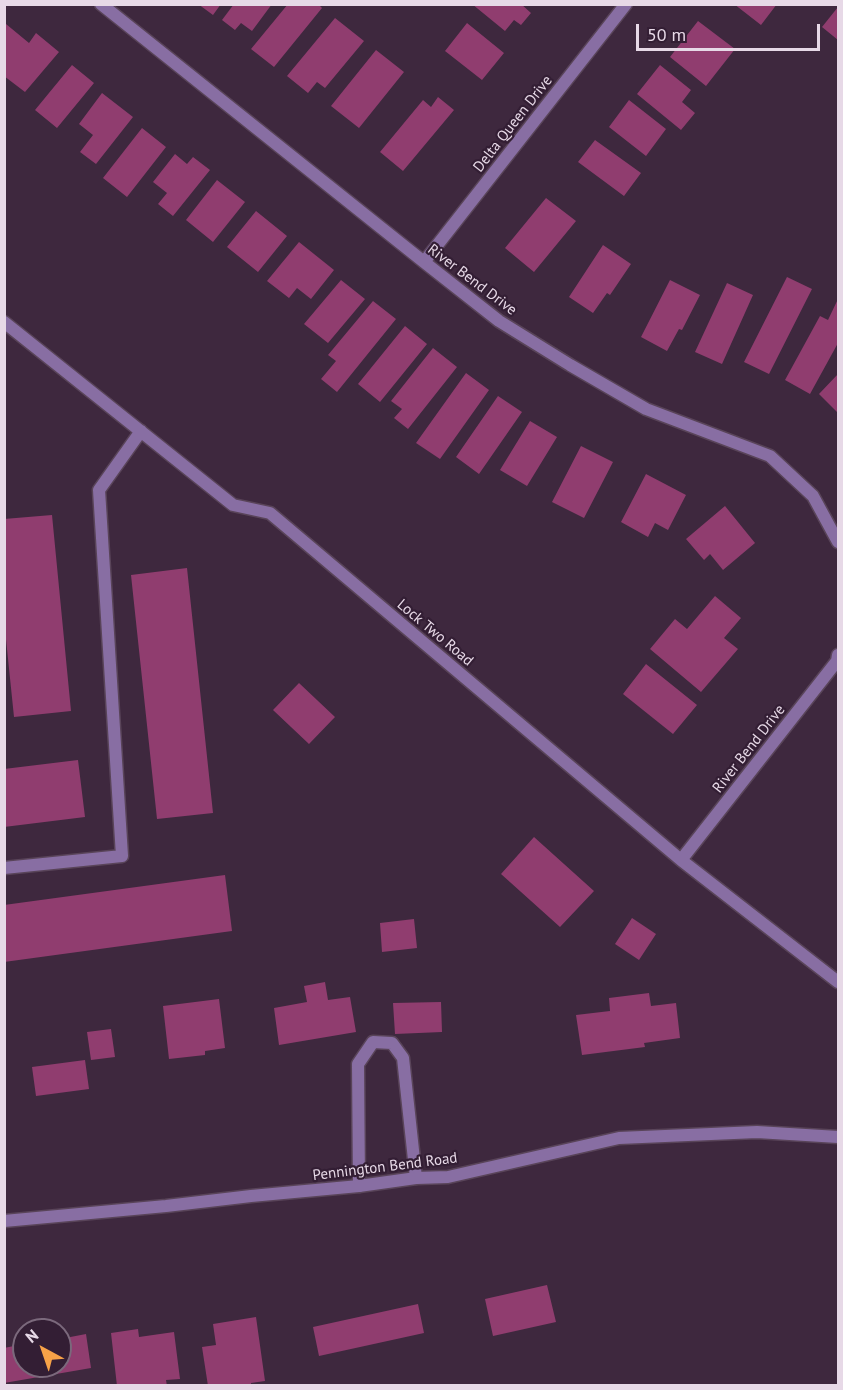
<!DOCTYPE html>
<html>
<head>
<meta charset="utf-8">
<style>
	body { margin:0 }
	#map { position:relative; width:843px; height:1390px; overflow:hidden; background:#3e283e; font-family:"PT Sans",sans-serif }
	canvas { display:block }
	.frame { position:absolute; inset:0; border:6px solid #e7d9e7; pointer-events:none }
	.north { position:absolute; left:12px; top:1318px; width:60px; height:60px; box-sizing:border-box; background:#331e34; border:2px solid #7b697c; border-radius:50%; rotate:320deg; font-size:16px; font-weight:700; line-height:24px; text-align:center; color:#e7d9e7 }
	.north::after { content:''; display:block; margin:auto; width:21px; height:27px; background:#f7a248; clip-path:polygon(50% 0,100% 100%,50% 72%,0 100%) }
	.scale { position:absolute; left:636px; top:24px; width:184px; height:27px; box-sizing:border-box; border:3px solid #e7d9e7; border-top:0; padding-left:8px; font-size:18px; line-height:21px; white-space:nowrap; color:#e7d9e7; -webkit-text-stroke:4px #331e34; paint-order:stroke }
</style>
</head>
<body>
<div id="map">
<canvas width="843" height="1390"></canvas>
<div class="frame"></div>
<div class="north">N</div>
<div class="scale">50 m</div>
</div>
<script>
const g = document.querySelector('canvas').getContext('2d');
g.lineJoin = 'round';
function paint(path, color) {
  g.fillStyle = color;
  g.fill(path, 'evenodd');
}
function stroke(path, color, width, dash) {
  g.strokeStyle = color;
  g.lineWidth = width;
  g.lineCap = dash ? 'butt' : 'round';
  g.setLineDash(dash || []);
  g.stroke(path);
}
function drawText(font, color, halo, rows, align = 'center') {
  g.font = font + ' "PT Sans",sans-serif';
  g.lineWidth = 4.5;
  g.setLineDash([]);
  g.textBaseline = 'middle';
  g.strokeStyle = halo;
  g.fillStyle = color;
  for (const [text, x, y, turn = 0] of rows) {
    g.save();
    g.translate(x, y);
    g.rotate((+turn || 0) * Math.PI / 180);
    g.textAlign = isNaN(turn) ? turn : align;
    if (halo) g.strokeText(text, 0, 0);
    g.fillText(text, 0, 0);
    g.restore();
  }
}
paint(new Path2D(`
	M 198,4 L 221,4 L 213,15 Z
	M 234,4 L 272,4 L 252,31 L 241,23 L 235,30 L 222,20 Z
	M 288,4 L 318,4 L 322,8 L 274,67 L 251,49 Z
	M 472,4 L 521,4 L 531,13 L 521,25 L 514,20 L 505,31 Z
	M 734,4 L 777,4 L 761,25 Z
	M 838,7 L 838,40 L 822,27 Z
	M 335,18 L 364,41 L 325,88 L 317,82 L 308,93 L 287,76 Z
	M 698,21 L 735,49 L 706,86 L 670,57 Z
	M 467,23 L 504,53 L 482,80 L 445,51 Z
	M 6,24 L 29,43 L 36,33 L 59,52 L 25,92 L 4,76 L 4,26 Z
	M 376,50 L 404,72 L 359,128 L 331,106 Z
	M 72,65 L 94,83 L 57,128 L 35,110 Z
	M 660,65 L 691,90 L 682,102 L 695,113 L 681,130 L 637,94 Z
	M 102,93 L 133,117 L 96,164 L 80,152 L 93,135 L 79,124 Z
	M 438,97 L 454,110 L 403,171 L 380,152 L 423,100 L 431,107 Z
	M 629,100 L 666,129 L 646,156 L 609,127 Z
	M 142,128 L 166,147 L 127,197 L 103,178 Z
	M 595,140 L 641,173 L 624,196 L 578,162 Z
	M 175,154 L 187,164 L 193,157 L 210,170 L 173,216 L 158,204 L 167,193 L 153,182 Z
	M 217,180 L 245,202 L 213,242 L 186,220 Z
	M 546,198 L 576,221 L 534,272 L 505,248 Z
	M 256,211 L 287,236 L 258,272 L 227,247 Z
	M 299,242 L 334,270 L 311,299 L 297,288 L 289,298 L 267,281 Z
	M 603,245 L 631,264 L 610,295 L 607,293 L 593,313 L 569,297 Z
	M 787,277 L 812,289 L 769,374 L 744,362 Z
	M 341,280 L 365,299 L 328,343 L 304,324 Z
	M 670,280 L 700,295 L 682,330 L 679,329 L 667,351 L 641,337 Z
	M 727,283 L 753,295 L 722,364 L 695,352 Z
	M 838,299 L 838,343 L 810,394 L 785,380 L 820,316 L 828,320 Z
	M 373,301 L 396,319 L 337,392 L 321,379 L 336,361 L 328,355 Z
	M 405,326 L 427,344 L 380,402 L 358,384 Z
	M 433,348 L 457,367 L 408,429 L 394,418 L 402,409 L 391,401 Z
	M 466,373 L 489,390 L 440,459 L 416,443 Z
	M 838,374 L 838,413 L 819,394 Z
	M 498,396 L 522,412 L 479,474 L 456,457 Z
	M 530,421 L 557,437 L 527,486 L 500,470 Z
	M 581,446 L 613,462 L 584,518 L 552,502 Z
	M 646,474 L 686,495 L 668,530 L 655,523 L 648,537 L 621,522 Z
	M 725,506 L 755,543 L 723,570 L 710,554 L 704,560 L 686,539 Z
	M 52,515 L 71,711 L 14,717 L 4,620 L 4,519 Z
	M 187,568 L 213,813 L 157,819 L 131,575 Z
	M 715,596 L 741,618 L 724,638 L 738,649 L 701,692 L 650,649 L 675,619 L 687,629 Z
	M 646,664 L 697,705 L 673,734 L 623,694 Z
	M 299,683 L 335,717 L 309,744 L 273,710 Z
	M 78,760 L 85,817 L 4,827 L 4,769 Z
	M 534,837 L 594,891 L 560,927 L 501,874 Z
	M 225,875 L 232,931 L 4,962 L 4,905 Z
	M 632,918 L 656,934 L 639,960 L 615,944 Z
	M 414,919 L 417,948 L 382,952 L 380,923 Z
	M 325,982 L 328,1000 L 350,997 L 356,1032 L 279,1045 L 274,1008 L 307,1002 L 304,986 Z
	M 649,993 L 651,1006 L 676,1003 L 680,1038 L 644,1043 L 645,1047 L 582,1055 L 576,1015 L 610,1011 L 609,998 Z
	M 219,999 L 225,1048 L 205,1051 L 205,1055 L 169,1059 L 163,1006 Z
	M 441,1002 L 442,1032 L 395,1034 L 393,1003 Z
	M 111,1029 L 115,1057 L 91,1060 L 87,1032 Z
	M 85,1060 L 89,1089 L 36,1096 L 32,1067 Z
	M 547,1285 L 556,1322 L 493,1336 L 485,1299 Z
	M 418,1304 L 424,1333 L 319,1356 L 313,1327 Z
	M 256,1317 L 265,1381 L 251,1383 L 251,1386 L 208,1386 L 202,1347 L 216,1345 L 213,1324 Z
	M 138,1329 L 139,1337 L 174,1332 L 180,1379 L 166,1380 L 167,1386 L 117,1386 L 111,1333 Z
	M 86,1334 L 91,1368 L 4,1383 L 4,1348 L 24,1344 L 24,1366 L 60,1366 L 60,1339 Z`), '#903d6f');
const lane = new Path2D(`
	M 359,1186 L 358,1064 L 373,1042 L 392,1043 L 403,1058 L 416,1178`);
const street = new Path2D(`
	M 101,4 L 424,262 L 499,321 L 570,365 L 646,409 L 770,456 L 813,496 L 838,542
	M 424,262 L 626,4
	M 4,322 L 233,505 L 270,513 L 681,860 L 838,982
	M 681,860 L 837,661 L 838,655
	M 4,868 L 122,856 L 99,490 L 141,431
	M 4,1221 L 166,1206 L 251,1196 L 359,1186 L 416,1178 L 448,1177 L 619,1138 L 757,1132 L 838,1137`);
stroke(lane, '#594459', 15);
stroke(street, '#594459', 15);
stroke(lane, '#886ea3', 12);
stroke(street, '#886ea3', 12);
drawText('15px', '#e7d9e7', '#331e34', [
	["Delta Queen Drive",513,124,-52],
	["River Bend Drive",472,280,37],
	["Lock Two Road",435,633,40],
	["River Bend Drive",749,749,-52],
	["Pennington Bend Road",385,1167,-7]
]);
</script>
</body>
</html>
